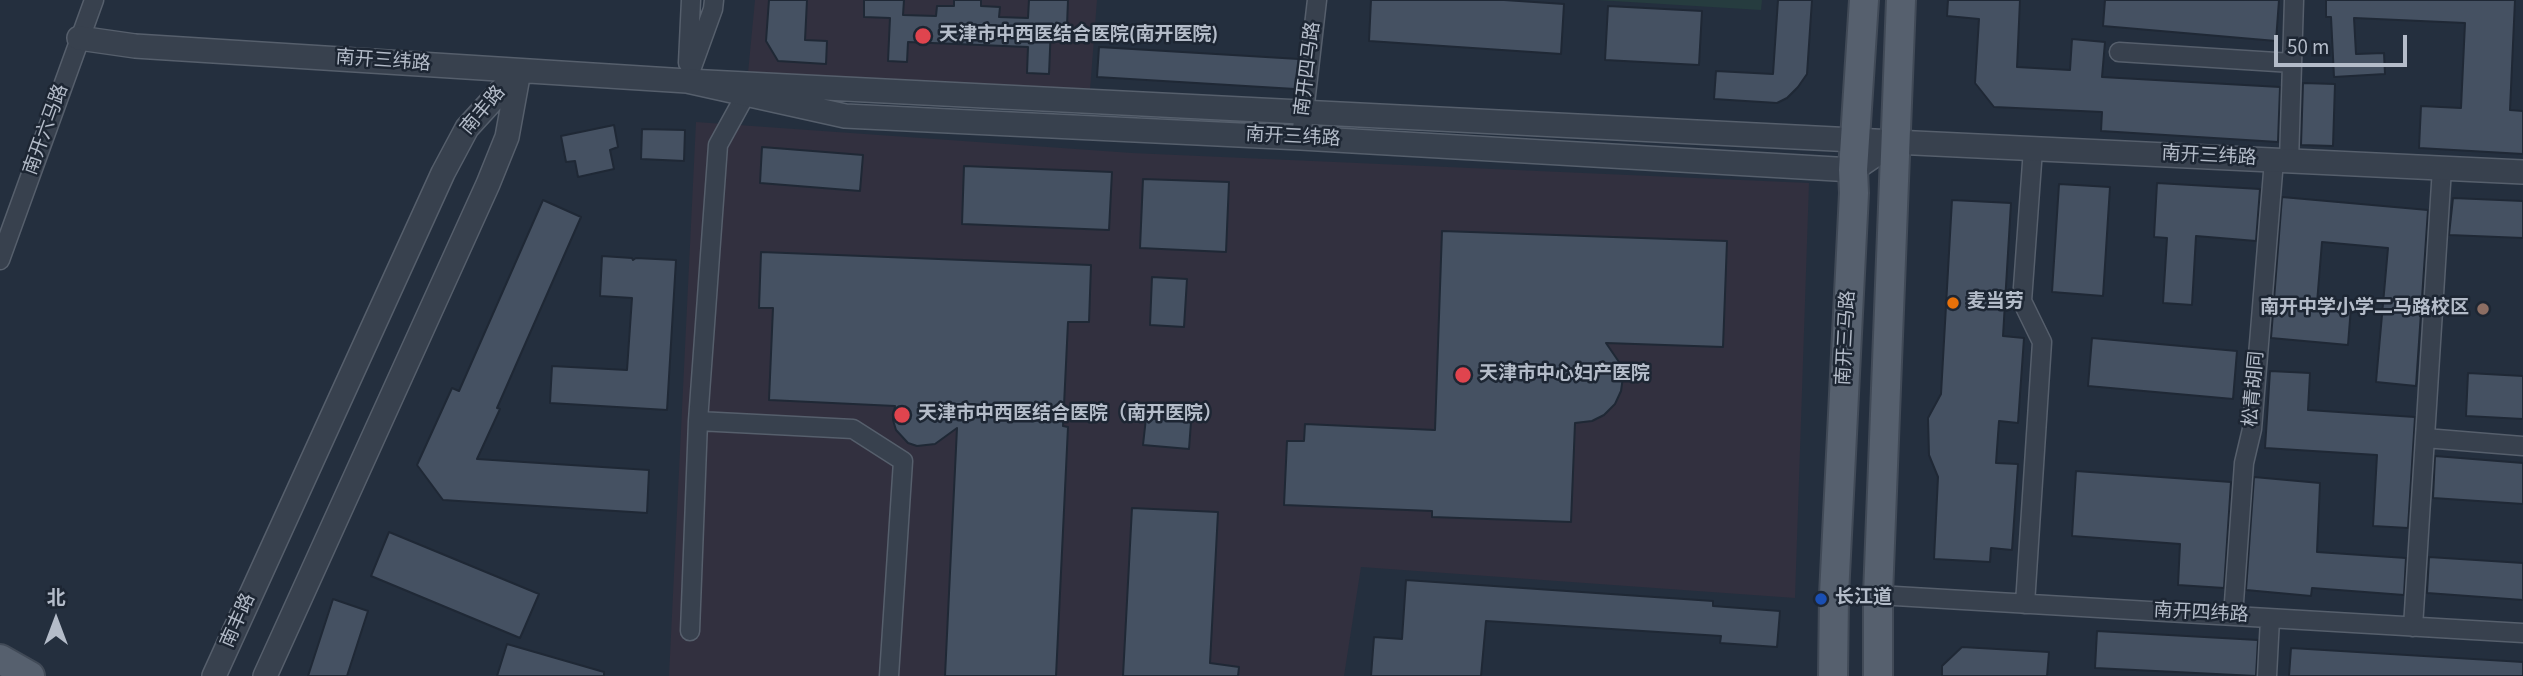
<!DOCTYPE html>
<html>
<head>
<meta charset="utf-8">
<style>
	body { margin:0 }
	#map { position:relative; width:2523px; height:676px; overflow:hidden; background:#242f3e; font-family:"Source Sans 3","Noto Sans SC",sans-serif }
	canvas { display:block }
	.north { position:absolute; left:21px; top:585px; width:70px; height:70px; -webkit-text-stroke:5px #1d2633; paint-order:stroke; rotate:0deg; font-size:19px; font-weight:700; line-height:28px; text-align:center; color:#b4bcc9 }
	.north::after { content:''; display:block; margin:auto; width:24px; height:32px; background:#b4bcc9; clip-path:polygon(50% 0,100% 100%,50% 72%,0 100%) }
	.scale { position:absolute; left:2274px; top:35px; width:133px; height:32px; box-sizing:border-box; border:4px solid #b4bcc9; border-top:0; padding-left:9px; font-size:21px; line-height:24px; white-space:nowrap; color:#b4bcc9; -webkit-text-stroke:5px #1d2633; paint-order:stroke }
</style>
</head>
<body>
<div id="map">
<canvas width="2523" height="676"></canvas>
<div class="north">北</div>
<div class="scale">50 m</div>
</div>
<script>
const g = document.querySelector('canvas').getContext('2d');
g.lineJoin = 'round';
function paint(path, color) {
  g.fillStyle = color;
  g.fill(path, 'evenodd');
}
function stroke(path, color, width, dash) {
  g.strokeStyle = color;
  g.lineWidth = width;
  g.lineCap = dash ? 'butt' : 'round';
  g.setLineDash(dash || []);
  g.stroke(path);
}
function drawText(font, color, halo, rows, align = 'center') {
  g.font = font + ' "Source Sans 3","Noto Sans SC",sans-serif';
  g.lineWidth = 5;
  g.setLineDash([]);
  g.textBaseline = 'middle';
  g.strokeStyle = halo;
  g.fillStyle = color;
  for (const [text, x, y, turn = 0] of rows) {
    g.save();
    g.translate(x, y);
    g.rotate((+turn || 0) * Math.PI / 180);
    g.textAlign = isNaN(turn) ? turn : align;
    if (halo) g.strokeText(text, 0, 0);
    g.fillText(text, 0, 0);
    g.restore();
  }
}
paint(new Path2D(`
	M 755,0 L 1097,0 L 1090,90 L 748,73 Z
	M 696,122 L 1132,153 L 1809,183 L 1795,598 L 1361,567 L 1344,676 L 669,676 Z`), '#32303f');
paint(new Path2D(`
	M 1597,0 L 1762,0 L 1761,10 Z`), '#263c3f');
const building = new Path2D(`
	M 769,0 L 807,0 L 805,40 L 827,41 L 826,64 L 778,61 L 766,41 Z
	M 864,0 L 904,0 L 903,15 L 936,16 L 937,6 L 954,6 L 954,0 L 981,0 L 981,6 L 1000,7 L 999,17 L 1028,18 L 1029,0 L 1068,0 L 1067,26 L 1051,26 L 1049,74 L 1027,73 L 1028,47 L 908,42 L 907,62 L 888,61 L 890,18 L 864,17 Z
	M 1371,0 L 1504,0 L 1564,4 L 1561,54 L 1369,41 Z
	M 1778,0 L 1812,0 L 1807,74 L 1798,87 L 1787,98 L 1777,103 L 1714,99 L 1716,71 L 1773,74 Z
	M 1948,0 L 2020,0 L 2017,67 L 2070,70 L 2072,39 L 2105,42 L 2102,77 L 2280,87 L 2278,142 L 2101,131 L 2102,112 L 1994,107 L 1975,83 L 1979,19 L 1947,16 Z
	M 2105,0 L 2279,0 L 2276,41 L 2103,26 Z
	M 2326,0 L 2515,0 L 2510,110 L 2523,111 L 2523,154 L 2419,148 L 2421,106 L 2461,108 L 2465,23 L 2354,18 L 2356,54 L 2384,53 L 2385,74 L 2334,77 L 2331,17 L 2326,17 Z
	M 1608,6 L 1702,11 L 1699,65 L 1605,60 Z
	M 1099,47 L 1299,59 L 1295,89 L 1097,77 Z
	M 2303,83 L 2335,84 L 2333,146 L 2301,145 Z
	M 614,125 L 618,147 L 610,150 L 614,169 L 578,177 L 575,161 L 566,162 L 561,136 Z
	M 642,129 L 685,130 L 684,161 L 641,159 Z
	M 762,147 L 863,155 L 860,191 L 760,183 Z
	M 964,166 L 1112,172 L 1109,230 L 962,224 Z
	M 1143,179 L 1229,182 L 1226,252 L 1140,248 Z
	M 2157,183 L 2260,189 L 2256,241 L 2196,236 L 2192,305 L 2163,303 L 2167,238 L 2154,237 Z
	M 2059,184 L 2110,187 L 2103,296 L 2052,292 Z
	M 2282,197 L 2428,210 L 2416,386 L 2376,382 L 2388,248 L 2322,242 L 2317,303 L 2351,307 L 2348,345 L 2271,338 Z
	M 2453,198 L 2523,201 L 2523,238 L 2449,235 Z
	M 543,200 L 581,217 L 497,408 L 500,409 L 477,459 L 649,470 L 647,513 L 443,500 L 417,465 L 452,388 L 459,391 Z
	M 1952,200 L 2011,203 L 2003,336 L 2024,338 L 2018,423 L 1999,421 L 1996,463 L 2018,464 L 2012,550 L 1991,548 L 1990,562 L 1934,559 L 1938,477 L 1929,455 L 1928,418 L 1941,394 Z
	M 1442,231 L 1727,241 L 1723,347 L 1606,343 L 1619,362 L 1623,377 L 1621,391 L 1615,404 L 1604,415 L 1592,421 L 1575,423 L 1571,522 L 1432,517 L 1432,511 L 1284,505 L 1287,441 L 1304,441 L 1305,424 L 1435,430 Z
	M 761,252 L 1091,265 L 1089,322 L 1068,322 L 1063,426 L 1068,427 L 1056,676 L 945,676 L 957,428 L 935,444 L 917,446 L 908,443 L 896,430 L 893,420 L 895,406 L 769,400 L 773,308 L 759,308 Z
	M 602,256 L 632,258 L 633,260 L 636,258 L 676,260 L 667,410 L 550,403 L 552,366 L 627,370 L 632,298 L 600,296 Z
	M 1152,277 L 1187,279 L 1184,327 L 1150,325 Z
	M 2092,338 L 2237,351 L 2233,399 L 2088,386 Z
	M 2270,371 L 2310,373 L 2308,410 L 2415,417 L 2408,528 L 2373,526 L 2377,455 L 2265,448 Z
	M 2468,373 L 2523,376 L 2523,419 L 2466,416 Z
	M 1146,418 L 1191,422 L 1189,449 L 1143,445 Z
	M 2435,456 L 2523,463 L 2523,504 L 2433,498 Z
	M 2076,471 L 2231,482 L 2224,588 L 2178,585 L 2180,544 L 2072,536 Z
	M 2254,477 L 2320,483 L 2317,552 L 2406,558 L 2404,595 L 2312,588 L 2311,596 L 2246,590 Z
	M 1132,508 L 1218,512 L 1210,663 L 1239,667 L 1238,676 L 1123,676 Z
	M 389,532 L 539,594 L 520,638 L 371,576 Z
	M 2429,557 L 2523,563 L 2523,600 L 2427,593 Z
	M 1406,580 L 1713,601 L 1713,606 L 1780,611 L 1777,647 L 1720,643 L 1721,636 L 1486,621 L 1481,676 L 1371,676 L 1374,637 L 1402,639 Z
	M 333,599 L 368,611 L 347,676 L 308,676 Z
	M 2097,631 L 2258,640 L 2256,676 L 2095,668 Z
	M 507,644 L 604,672 L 604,676 L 497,676 Z
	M 1962,647 L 2049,652 L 2047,676 L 1942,676 L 1942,666 Z
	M 2291,648 L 2523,662 L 2523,676 L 2289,676 Z`);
paint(building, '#455162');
stroke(building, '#1f2835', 2);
const minor = new Path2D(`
	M 2119,52 L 2292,63
	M 688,63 L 691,0
	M 687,81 L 713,9 L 714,0
	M 1301,138 L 1317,0
	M 2289,161 L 2294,0
	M 0,260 L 94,0
	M 698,421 L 853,429 L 903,461 L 889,676
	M 2425,438 L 2523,446
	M 1878,595 L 2523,633
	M 2025,604 L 2042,342 L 2022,301 L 2033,149
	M 2233,616 L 2244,463 L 2252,429 L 2274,160
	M 2413,627 L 2442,168
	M 690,631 L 698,421 L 718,145 L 746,94
	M 2267,676 L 2270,619`);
const tertiary = new Path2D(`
	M 79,38 L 135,46 L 687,81 L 1894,142 L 1853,170 L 1301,138 L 845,116 L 687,81
	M 1894,142 L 2523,172
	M 214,676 L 443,173 L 467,128 L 519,71
	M 265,676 L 488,184 L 507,137 L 519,71`);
const primary = new Path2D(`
	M 0,659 L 30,676
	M 1833,676 L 1834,595 L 1854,193 L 1853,170 L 1864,0
	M 1878,676 L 1878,595 L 1901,0`);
stroke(minor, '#565f6c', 21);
stroke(tertiary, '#565f6c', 26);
stroke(primary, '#414a57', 32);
stroke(minor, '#38414e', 18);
stroke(tertiary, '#38414e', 23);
stroke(primary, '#56606e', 28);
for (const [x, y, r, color] of [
	[923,36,9,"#e0444e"],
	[1953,303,7,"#e8710a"],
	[2483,309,7,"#8d6e63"],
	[1463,375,9,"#e0444e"],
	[902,415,9,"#e0444e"],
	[1821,599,7,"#1a4fb4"]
]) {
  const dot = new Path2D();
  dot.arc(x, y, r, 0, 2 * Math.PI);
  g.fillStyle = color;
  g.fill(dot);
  stroke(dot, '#1d2633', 2.5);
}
drawText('bold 19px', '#b4bcc9', '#1d2633', [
	["天津市中西医结合医院(南开医院)",939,36],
	["麦当劳",1967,303],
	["南开中学小学二马路校区",2469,309,"right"],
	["天津市中心妇产医院",1479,375],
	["天津市中西医结合医院（南开医院）",918,415],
	["长江道",1835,599]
], 'left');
drawText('19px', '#b4bcc9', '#1d2633', [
	["南开三纬路",383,62,4],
	["南开四马路",1309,69,-83],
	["南丰路",484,111,-50],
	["南开六马路",47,130,-70],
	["南开三纬路",1293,138,3],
	["南开三纬路",2209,157,3],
	["南开三马路",1847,338,-87],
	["松青胡同",2255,389,-85],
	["南开四纬路",2201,614,3],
	["南丰路",239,621,-66]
]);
</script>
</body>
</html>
